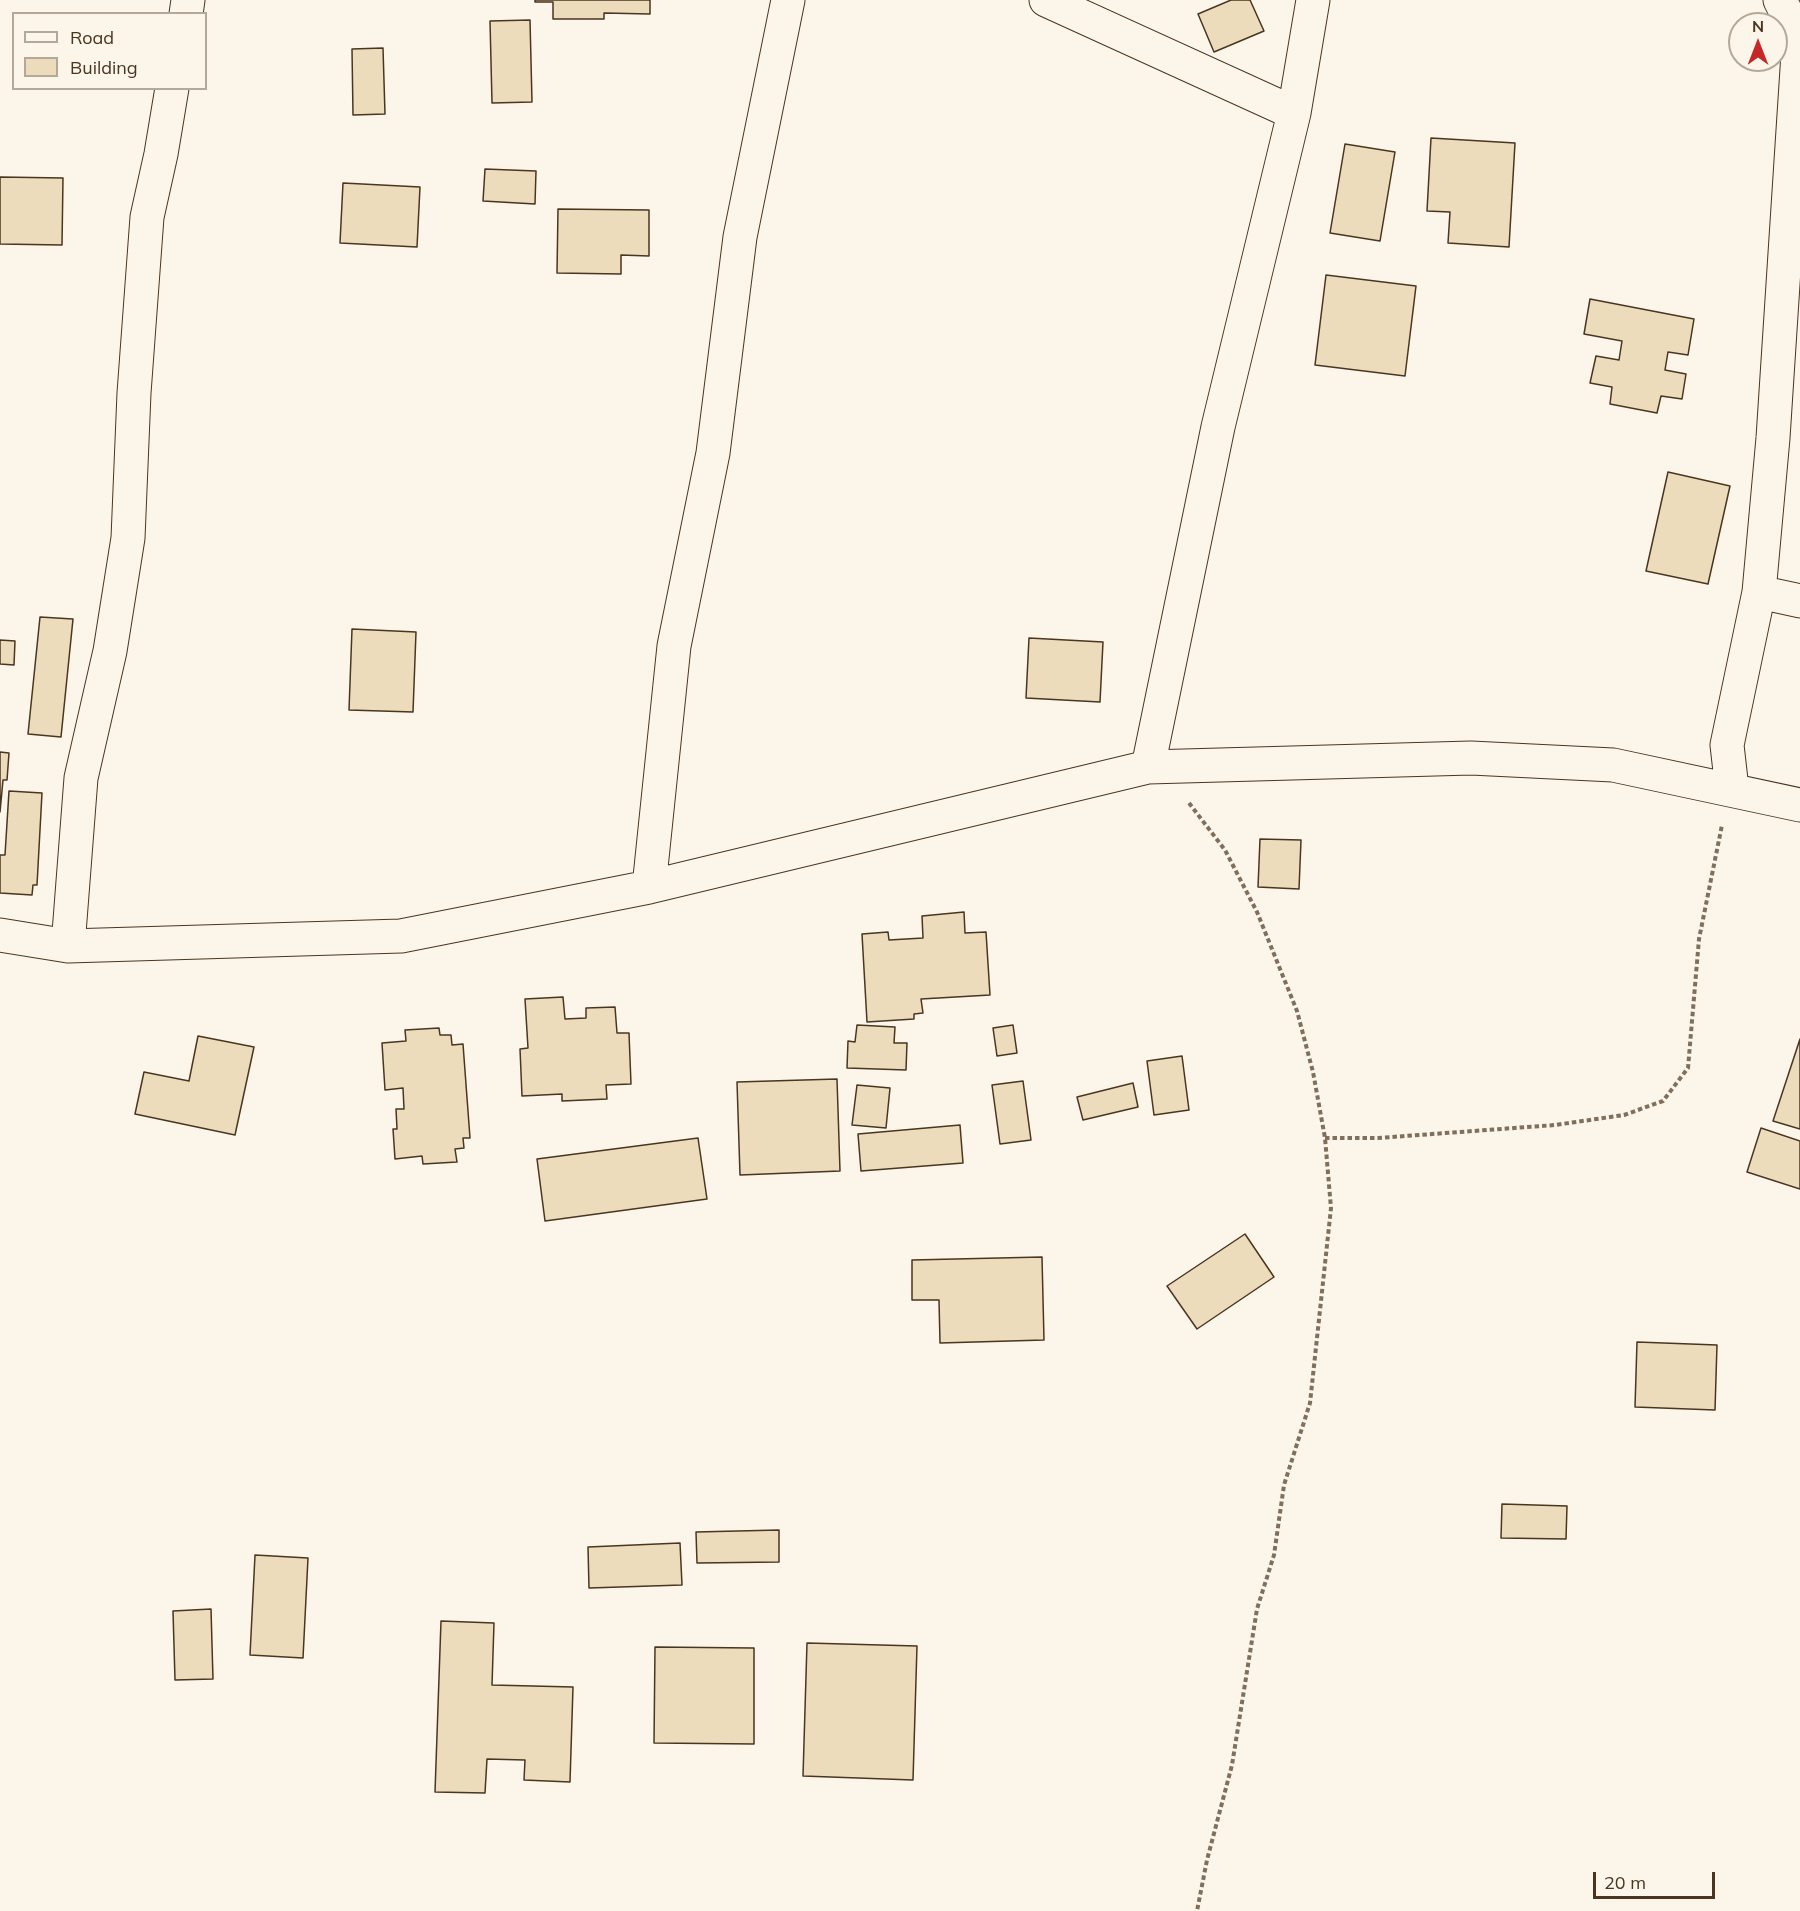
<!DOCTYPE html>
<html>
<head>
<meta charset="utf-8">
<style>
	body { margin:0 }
	#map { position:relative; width:1800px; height:1911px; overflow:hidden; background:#fbf6e9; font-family:Mulish,sans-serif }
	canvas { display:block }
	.legend { position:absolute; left:12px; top:12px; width:195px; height:78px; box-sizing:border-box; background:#fbf6e9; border:2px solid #b4a999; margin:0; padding:8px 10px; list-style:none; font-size:18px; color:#4a3520 }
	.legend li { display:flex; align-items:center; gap:12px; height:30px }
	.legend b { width:30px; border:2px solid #b4a999 }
	.north { position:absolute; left:1728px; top:12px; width:60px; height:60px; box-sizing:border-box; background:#fbf6e9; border:2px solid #b4a999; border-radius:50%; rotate:0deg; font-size:16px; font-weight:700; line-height:24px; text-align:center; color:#4a3520 }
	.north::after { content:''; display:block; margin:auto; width:21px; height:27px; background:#c62828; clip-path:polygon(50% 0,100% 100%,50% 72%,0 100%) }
	.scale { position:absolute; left:1593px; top:1872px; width:122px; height:27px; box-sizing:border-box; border:3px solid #4a3520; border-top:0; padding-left:8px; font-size:18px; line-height:21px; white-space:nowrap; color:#4a3520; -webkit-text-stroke:4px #fbf6e9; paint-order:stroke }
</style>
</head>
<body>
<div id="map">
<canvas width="1800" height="1911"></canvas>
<ul class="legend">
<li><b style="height:8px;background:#fbf6e9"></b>Road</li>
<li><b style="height:16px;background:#ecdcbc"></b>Building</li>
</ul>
<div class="north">N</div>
<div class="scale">20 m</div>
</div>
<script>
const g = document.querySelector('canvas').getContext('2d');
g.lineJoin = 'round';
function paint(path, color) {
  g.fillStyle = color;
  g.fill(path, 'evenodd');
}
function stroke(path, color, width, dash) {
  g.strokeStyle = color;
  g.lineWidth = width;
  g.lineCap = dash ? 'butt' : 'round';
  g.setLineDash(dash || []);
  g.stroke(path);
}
const building = new Path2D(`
	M 535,0 L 650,0 L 650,14 L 604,13 L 604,19 L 553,19 L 553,2 L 535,2 Z
	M 1231,0 L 1250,0 L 1264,31 L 1214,52 L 1198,14 Z
	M 530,20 L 532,102 L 492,103 L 490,21 Z
	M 383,48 L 385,114 L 353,115 L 352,49 Z
	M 1431,138 L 1515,143 L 1509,247 L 1448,243 L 1450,212 L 1427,211 Z
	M 1345,144 L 1395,152 L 1380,241 L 1330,233 Z
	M 485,169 L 536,171 L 535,204 L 483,201 Z
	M 0,177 L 63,178 L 62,245 L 0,244 Z
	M 343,183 L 420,187 L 417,247 L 340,243 Z
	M 558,209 L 649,210 L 649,256 L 621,255 L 621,274 L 557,273 Z
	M 1326,275 L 1416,286 L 1405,376 L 1315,365 Z
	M 1590,299 L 1694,319 L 1688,355 L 1668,352 L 1665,370 L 1686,374 L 1682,399 L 1661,396 L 1657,413 L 1610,404 L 1612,387 L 1590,383 L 1596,356 L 1619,360 L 1622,341 L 1584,334 Z
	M 1668,472 L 1730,486 L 1708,584 L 1646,571 Z
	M 40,617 L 73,619 L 61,737 L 28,734 Z
	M 352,629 L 416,632 L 413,712 L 349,710 Z
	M 1029,638 L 1103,642 L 1100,702 L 1026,698 Z
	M 0,640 L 15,641 L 14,665 L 0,664 Z
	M 0,752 L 9,753 L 7,780 L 3,780 L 0,812 Z
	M 9,791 L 42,793 L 37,885 L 33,885 L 32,895 L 0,893 L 0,855 L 5,855 Z
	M 1260,839 L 1301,840 L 1299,889 L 1258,887 Z
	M 964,912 L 965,933 L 986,932 L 990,995 L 921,999 L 923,1013 L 914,1014 L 914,1019 L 867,1022 L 862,934 L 888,932 L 889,940 L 923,938 L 922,916 Z
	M 563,997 L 565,1019 L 586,1018 L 586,1008 L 615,1007 L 617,1033 L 629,1033 L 631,1084 L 606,1085 L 607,1099 L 562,1101 L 562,1094 L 522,1096 L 520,1049 L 528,1048 L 525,999 Z
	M 857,1025 L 895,1027 L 894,1043 L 907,1043 L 906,1070 L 847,1068 L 848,1041 L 855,1042 Z
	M 1013,1025 L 1017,1053 L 997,1056 L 993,1028 Z
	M 439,1028 L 440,1035 L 451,1035 L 452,1045 L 463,1044 L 470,1138 L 463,1138 L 464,1148 L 455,1149 L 457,1162 L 423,1164 L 422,1156 L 395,1159 L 393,1129 L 397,1129 L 396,1109 L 404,1109 L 403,1088 L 385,1090 L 382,1043 L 406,1041 L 405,1030 Z
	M 198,1036 L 254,1047 L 235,1135 L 135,1114 L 144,1072 L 189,1081 Z
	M 1800,1039 L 1800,1129 L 1773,1121 Z
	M 1182,1056 L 1189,1110 L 1154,1115 L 1147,1061 Z
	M 837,1079 L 840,1171 L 740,1175 L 737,1082 Z
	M 1023,1081 L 1031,1140 L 1000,1144 L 992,1085 Z
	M 1133,1083 L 1138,1107 L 1083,1120 L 1077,1097 Z
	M 857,1085 L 890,1088 L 886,1128 L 852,1125 Z
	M 960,1125 L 963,1163 L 861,1171 L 858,1134 Z
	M 1761,1128 L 1800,1141 L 1800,1189 L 1747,1172 Z
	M 698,1138 L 707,1199 L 545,1221 L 537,1159 Z
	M 1245,1234 L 1274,1277 L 1197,1329 L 1167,1286 Z
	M 1042,1257 L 1044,1340 L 940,1343 L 939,1300 L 912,1300 L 912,1260 Z
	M 1637,1342 L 1717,1345 L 1715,1410 L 1635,1407 Z
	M 1502,1504 L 1567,1506 L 1566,1539 L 1501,1538 Z
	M 779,1530 L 779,1562 L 697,1563 L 696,1532 Z
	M 680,1543 L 682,1585 L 589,1588 L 588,1547 Z
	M 255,1555 L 308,1558 L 303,1658 L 250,1655 Z
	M 211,1609 L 213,1679 L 175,1680 L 173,1611 Z
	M 441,1621 L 494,1623 L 492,1685 L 573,1687 L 570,1782 L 524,1780 L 525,1760 L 487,1759 L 485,1793 L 435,1792 Z
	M 807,1643 L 917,1646 L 913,1780 L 803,1776 Z
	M 655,1647 L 754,1648 L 754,1744 L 654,1743 Z`);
paint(building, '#ecdcbc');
stroke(building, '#4a3520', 1.5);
const minor = new Path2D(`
	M 1046,0 L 1294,113
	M 186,14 L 188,0
	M 1759,592 L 1800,601
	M 1148,767 L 1471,758 L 1613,765 L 1800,805
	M 1732,789 L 1727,745 L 1759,592 L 1773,438 L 1799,38 L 1780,0
	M 649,887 L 674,646 L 713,453 L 740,237 L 788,0
	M 0,935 L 68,946 L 401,936 L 649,887 L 1148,767 L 1218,427 L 1294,113 L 1313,0
	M 68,946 L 81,778 L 110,651 L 128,538 L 134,393 L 147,217 L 161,154 L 172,88`);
stroke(minor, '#4a3520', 35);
stroke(new Path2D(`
	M 1189,803 L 1225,850 L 1257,912 L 1297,1011 L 1313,1072 L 1325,1138 L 1331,1208 L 1310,1403 L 1284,1485 L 1274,1555 L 1257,1609 L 1232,1765 L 1207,1860 L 1197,1911
	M 1325,1138 L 1378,1138 L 1555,1125 L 1624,1115 L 1663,1101 L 1688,1068 L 1699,939 L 1722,825`), '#7f6f5c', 4, [4.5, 3]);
stroke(minor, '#fbf6e9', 33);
</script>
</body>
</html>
